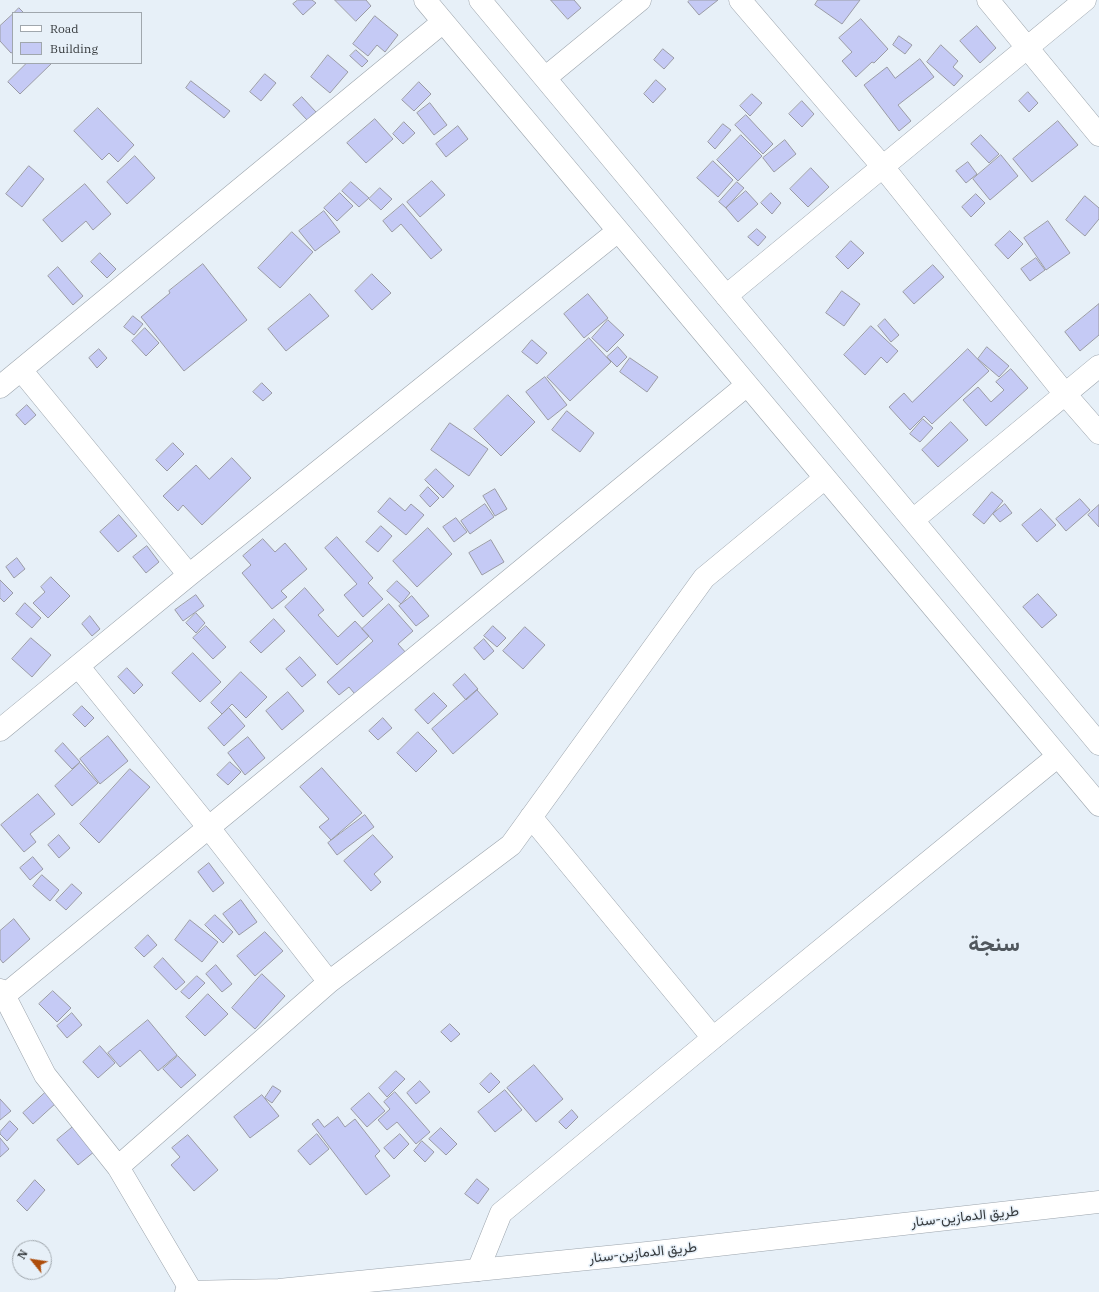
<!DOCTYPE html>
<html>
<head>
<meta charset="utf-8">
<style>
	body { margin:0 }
	#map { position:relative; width:1099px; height:1292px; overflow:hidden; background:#e7f0f8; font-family:"IBM Plex Serif",serif }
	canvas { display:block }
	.legend { position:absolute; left:12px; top:12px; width:130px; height:52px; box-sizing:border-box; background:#e7f0f8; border:1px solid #a0a7ad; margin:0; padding:5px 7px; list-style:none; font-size:12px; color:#35393c }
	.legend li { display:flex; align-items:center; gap:8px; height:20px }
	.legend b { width:20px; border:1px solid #a0a7ad }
	.north { position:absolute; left:12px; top:1240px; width:40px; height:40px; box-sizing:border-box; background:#e7f0f8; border:1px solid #a0a7ad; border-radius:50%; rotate:300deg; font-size:11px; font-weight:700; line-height:16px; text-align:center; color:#35393c }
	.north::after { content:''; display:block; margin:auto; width:14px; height:18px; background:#ae4d0b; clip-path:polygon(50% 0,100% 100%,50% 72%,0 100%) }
</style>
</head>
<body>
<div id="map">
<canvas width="1099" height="1292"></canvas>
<ul class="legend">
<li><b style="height:5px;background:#fff"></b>Road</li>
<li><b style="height:11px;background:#c5caf5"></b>Building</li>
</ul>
<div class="north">N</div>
</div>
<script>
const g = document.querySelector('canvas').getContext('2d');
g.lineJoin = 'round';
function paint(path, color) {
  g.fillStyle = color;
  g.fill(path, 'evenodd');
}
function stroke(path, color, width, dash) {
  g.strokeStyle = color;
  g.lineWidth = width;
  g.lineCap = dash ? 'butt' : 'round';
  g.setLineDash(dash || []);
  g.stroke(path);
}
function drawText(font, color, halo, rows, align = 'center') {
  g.font = font + ' "IBM Plex Serif",Vazirmatn,serif';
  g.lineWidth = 3;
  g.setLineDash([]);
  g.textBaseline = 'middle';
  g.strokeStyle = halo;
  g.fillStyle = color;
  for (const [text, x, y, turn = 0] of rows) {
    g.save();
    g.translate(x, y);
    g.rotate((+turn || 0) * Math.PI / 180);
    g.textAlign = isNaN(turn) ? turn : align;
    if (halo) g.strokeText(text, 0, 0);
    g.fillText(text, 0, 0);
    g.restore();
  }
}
const building = new Path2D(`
	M 298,0 L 312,0 L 316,3 L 303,15 L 293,4 Z
	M 335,0 L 366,0 L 371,6 L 356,21 Z
	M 551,0 L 574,0 L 581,8 L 568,19 Z
	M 690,0 L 718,0 L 699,15 L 688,2 Z
	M 818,0 L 860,0 L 842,24 L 815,5 Z
	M 19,8 L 24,13 L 14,13 Z
	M 13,14 L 13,52 L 11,53 L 0,41 L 0,26 Z
	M 375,16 L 398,35 L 385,52 L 377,45 L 368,56 L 353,44 Z
	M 861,19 L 888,49 L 874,63 L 872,62 L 856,77 L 842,61 L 852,52 L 839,38 Z
	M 977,26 L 996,48 L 980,63 L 960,41 Z
	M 899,36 L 912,45 L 905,54 L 893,45 Z
	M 941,45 L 958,61 L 953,67 L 963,76 L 954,86 L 927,62 Z
	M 663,49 L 674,58 L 664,69 L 654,60 Z
	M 356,50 L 368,61 L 362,67 L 350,56 Z
	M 328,55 L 348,72 L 330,93 L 311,77 Z
	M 920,59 L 934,77 L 898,105 L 911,121 L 899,131 L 864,85 L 887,67 L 895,78 Z
	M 27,63 L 52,63 L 20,94 L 8,82 Z
	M 265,74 L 276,83 L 261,101 L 250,92 Z
	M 656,80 L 666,89 L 653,103 L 644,94 Z
	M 191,81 L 230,111 L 224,118 L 186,88 Z
	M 419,82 L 431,94 L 414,111 L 402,100 Z
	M 1028,92 L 1038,103 L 1029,112 L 1019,101 Z
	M 752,94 L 762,103 L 750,116 L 740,106 Z
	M 302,97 L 316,112 L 307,120 L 293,105 Z
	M 802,101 L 814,114 L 802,127 L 789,114 Z
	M 430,103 L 447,125 L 434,135 L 417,113 Z
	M 98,108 L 134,145 L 118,162 L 109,153 L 102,160 L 74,131 Z
	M 746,115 L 773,144 L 763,154 L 735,125 Z
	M 375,119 L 393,139 L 366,163 L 347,143 Z
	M 1058,121 L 1078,145 L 1032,182 L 1013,159 Z
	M 404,122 L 415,133 L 403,144 L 393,134 Z
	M 723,124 L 731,130 L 715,149 L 708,142 Z
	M 458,126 L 468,139 L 446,157 L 436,144 Z
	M 741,135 L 762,156 L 738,181 L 717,160 Z
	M 981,135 L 999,154 L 989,163 L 971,144 Z
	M 785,140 L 796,154 L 774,172 L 763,158 Z
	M 1001,155 L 1018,176 L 990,200 L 973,179 Z
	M 135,156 L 155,178 L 127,204 L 107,182 Z
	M 713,161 L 733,180 L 718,197 L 697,178 Z
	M 968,162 L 977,174 L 966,183 L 956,171 Z
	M 29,166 L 44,179 L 22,207 L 6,194 Z
	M 811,168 L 829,187 L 808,207 L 790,189 Z
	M 432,181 L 445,195 L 420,217 L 407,202 Z
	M 351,182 L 369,198 L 359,207 L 342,191 Z
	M 737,182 L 744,188 L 726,208 L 719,202 Z
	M 85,184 L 111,214 L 93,230 L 86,221 L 62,242 L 43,220 Z
	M 380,188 L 392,199 L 381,210 L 369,199 Z
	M 746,191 L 758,204 L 738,222 L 726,208 Z
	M 340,193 L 353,206 L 337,221 L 324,208 Z
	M 771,193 L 781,203 L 772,214 L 761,203 Z
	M 976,194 L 985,203 L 971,217 L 962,207 Z
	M 1085,196 L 1099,208 L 1099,219 L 1085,236 L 1066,220 Z
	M 403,204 L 442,250 L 431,259 L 401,224 L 392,232 L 383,221 Z
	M 324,211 L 340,232 L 315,251 L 299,231 Z
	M 1048,221 L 1070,253 L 1046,270 L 1024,238 Z
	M 757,229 L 766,237 L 758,246 L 748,237 Z
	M 1010,231 L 1023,244 L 1008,259 L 995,245 Z
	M 292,232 L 313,252 L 280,288 L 258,268 Z
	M 851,241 L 864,253 L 848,269 L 836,257 Z
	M 100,253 L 116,269 L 107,278 L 91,262 Z
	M 1036,258 L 1045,270 L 1030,281 L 1021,269 Z
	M 203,264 L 247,320 L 184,371 L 141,317 L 170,293 L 169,291 Z
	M 933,265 L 944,277 L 914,304 L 903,292 Z
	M 58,267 L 83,296 L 73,305 L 48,276 Z
	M 372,274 L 391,293 L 372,310 L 355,291 Z
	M 842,291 L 860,304 L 844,326 L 826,313 Z
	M 310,294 L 329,316 L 286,351 L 268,329 Z
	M 588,294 L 608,318 L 584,338 L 564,314 Z
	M 1099,304 L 1099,335 L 1080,351 L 1065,332 Z
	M 133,316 L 143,324 L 134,335 L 124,327 Z
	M 885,319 L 899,335 L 891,342 L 878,326 Z
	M 608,320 L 624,335 L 607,352 L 592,338 Z
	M 871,326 L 898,351 L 887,363 L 881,357 L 865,375 L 844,355 Z
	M 145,328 L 159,343 L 146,356 L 132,341 Z
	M 589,338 L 611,362 L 570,401 L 547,377 Z
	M 532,340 L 547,353 L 537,364 L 522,352 Z
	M 618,347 L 627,357 L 617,367 L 607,357 Z
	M 987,347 L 1009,366 L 999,377 L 978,359 Z
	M 99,349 L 107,358 L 97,368 L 89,358 Z
	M 968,349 L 989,371 L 932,424 L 924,416 L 910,430 L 889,407 L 904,393 L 912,402 Z
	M 630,358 L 658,377 L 647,392 L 620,372 Z
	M 1011,369 L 1028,388 L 986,426 L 963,400 L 978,387 L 991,402 L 1004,390 L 996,382 Z
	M 545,377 L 567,405 L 548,420 L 526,392 Z
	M 262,383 L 272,393 L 263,401 L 253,392 Z
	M 508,395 L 535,422 L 501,456 L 474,429 Z
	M 27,405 L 36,415 L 25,425 L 16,415 Z
	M 567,411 L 594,433 L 580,452 L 552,430 Z
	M 923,419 L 933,428 L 920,442 L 910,434 Z
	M 951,422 L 968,440 L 938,467 L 922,450 Z
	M 450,423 L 488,449 L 469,476 L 431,450 Z
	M 173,443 L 184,454 L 167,471 L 156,460 Z
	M 232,458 L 251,478 L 202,525 L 183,505 L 178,511 L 163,496 L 196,465 L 209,479 Z
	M 436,469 L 454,486 L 443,498 L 425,480 Z
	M 428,487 L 439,498 L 430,507 L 420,496 Z
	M 495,489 L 507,509 L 495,516 L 483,496 Z
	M 992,492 L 1003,501 L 984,524 L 973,515 Z
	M 390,498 L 405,511 L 411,504 L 424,515 L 406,535 L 378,512 Z
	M 1080,499 L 1090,510 L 1066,531 L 1056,519 Z
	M 485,504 L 494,517 L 470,534 L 461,521 Z
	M 1005,504 L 1012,513 L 1000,522 L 993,514 Z
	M 1099,505 L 1099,527 L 1088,515 Z
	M 1041,509 L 1056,525 L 1037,542 L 1022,525 Z
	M 119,515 L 137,536 L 118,552 L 100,532 Z
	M 456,518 L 467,532 L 454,542 L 443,527 Z
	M 381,526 L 392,536 L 378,552 L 366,542 Z
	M 428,528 L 452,554 L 417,587 L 393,561 Z
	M 337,537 L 373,578 L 368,583 L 383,599 L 363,617 L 344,595 L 357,584 L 325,548 Z
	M 263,539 L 275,552 L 285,543 L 307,569 L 281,591 L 287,597 L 272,609 L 242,573 L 251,565 L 243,556 Z
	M 491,540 L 504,562 L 482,575 L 469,553 Z
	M 147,546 L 159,562 L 146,573 L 133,557 Z
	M 17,558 L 25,569 L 14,578 L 6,567 Z
	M 51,577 L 70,596 L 48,618 L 33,603 L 45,592 L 41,587 Z
	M 0,580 L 13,593 L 4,602 L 0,598 Z
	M 397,581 L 410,593 L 401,604 L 387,591 Z
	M 305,588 L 324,610 L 318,615 L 338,637 L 355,621 L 369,636 L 337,665 L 285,607 Z
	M 1038,594 L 1057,615 L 1042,628 L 1023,607 Z
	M 196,595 L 204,606 L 183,621 L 175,610 Z
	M 412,596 L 429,616 L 416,626 L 399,606 Z
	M 25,603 L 41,618 L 32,628 L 16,614 Z
	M 389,604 L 413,631 L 398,644 L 408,655 L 359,699 L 349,687 L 339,695 L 327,682 L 373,641 L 362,629 Z
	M 196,613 L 205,623 L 196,633 L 186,623 Z
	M 90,616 L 100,629 L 92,636 L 82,624 Z
	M 274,619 L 285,631 L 261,653 L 250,642 Z
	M 206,626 L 226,647 L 213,659 L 193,638 Z
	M 493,626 L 506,638 L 497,647 L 484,636 Z
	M 525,627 L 545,645 L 523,669 L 503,651 Z
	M 31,638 L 51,655 L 32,677 L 12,659 Z
	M 484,639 L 494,651 L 484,660 L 474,648 Z
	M 193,653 L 221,682 L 200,702 L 172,673 Z
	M 300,657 L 316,675 L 302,687 L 286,669 Z
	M 127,668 L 143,685 L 134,694 L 118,677 Z
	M 241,672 L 267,697 L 246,718 L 232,704 L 222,714 L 211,703 Z
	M 465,674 L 478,689 L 466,700 L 453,685 Z
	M 477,690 L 498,714 L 453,754 L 432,729 Z
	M 288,692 L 304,711 L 282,730 L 266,711 Z
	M 434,693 L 447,706 L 428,724 L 415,710 Z
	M 82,706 L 94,718 L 85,727 L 73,715 Z
	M 229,708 L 245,726 L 224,746 L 208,728 Z
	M 383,718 L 392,728 L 378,740 L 369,731 Z
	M 418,732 L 437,751 L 416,772 L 397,753 Z
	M 108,736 L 128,761 L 100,784 L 80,759 Z
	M 248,737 L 265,758 L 245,775 L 228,753 Z
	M 63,743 L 80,762 L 72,769 L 55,751 Z
	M 230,762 L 241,772 L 228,785 L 217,775 Z
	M 80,763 L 98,783 L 72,806 L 55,786 Z
	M 322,768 L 362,813 L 331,840 L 319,827 L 329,819 L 300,787 Z
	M 130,769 L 150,787 L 99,843 L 80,824 Z
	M 38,794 L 55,814 L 30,834 L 36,842 L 24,852 L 1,825 Z
	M 365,815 L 374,827 L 337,855 L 328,843 Z
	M 59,835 L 70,848 L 59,858 L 48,845 Z
	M 373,835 L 393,857 L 374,874 L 381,882 L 371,891 L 344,861 Z
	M 33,857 L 43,869 L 30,880 L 20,868 Z
	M 209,863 L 224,883 L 213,892 L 198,872 Z
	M 42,875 L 59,890 L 50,901 L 33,886 Z
	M 72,884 L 82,893 L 66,910 L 56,901 Z
	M 241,900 L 257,922 L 239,935 L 223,914 Z
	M 215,915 L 233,932 L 223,943 L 205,925 Z
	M 14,919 L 30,939 L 3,963 L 0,959 L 0,931 Z
	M 190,920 L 218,942 L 202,962 L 175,940 Z
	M 265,932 L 283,951 L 255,976 L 237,956 Z
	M 148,935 L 157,945 L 144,957 L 135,948 Z
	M 163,958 L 185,982 L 176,990 L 154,967 Z
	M 216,965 L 232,984 L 222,992 L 206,974 Z
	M 262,974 L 285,996 L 255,1029 L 232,1008 Z
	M 197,976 L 205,983 L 189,999 L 181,992 Z
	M 53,991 L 71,1008 L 57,1022 L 39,1004 Z
	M 208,994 L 228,1014 L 205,1036 L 186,1017 Z
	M 72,1013 L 82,1025 L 67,1038 L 57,1026 Z
	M 148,1020 L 177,1055 L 158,1071 L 140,1050 L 120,1067 L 108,1053 Z
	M 450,1024 L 460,1034 L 451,1042 L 441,1032 Z
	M 100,1046 L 115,1063 L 98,1078 L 83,1062 Z
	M 178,1056 L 196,1075 L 181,1088 L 163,1069 Z
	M 534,1065 L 563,1099 L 536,1122 L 507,1088 Z
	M 396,1071 L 405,1079 L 387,1097 L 379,1088 Z
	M 491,1073 L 500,1082 L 489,1093 L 480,1084 Z
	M 420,1081 L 430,1092 L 416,1104 L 407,1093 Z
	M 273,1086 L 281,1091 L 272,1103 L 265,1098 Z
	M 505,1090 L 522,1110 L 495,1132 L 478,1112 Z
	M 46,1092 L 56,1103 L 33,1124 L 23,1113 Z
	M 395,1092 L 430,1132 L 416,1144 L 397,1122 L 387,1130 L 378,1120 L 390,1109 L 384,1102 Z
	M 369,1093 L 385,1111 L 367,1127 L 351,1109 Z
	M 262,1095 L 279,1116 L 250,1138 L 234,1117 Z
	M 0,1099 L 11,1111 L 0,1120 Z
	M 572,1110 L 578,1117 L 566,1129 L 559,1122 Z
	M 338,1117 L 345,1127 L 355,1119 L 380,1151 L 375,1156 L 390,1176 L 366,1195 L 312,1124 L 318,1119 L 324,1127 Z
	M 10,1121 L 18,1129 L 7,1141 L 0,1134 L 0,1132 Z
	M 74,1126 L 95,1151 L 78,1165 L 57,1140 Z
	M 441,1128 L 457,1144 L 446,1155 L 429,1139 Z
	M 317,1134 L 329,1149 L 310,1165 L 298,1151 Z
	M 400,1134 L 409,1144 L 394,1159 L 384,1148 Z
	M 188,1135 L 218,1170 L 194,1191 L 171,1165 L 180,1157 L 172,1148 Z
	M 0,1138 L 9,1149 L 0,1157 Z
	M 422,1141 L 434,1152 L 425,1162 L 414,1151 Z
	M 477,1179 L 489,1189 L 478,1204 L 465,1194 Z
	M 35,1180 L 45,1190 L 27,1211 L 17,1201 Z`);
paint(building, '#c5caf5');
stroke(building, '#9a9ba5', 1);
const minor = new Path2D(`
	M 425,0 L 1099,805
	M 480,0 L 1099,744
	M 740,0 L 883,167 L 1065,394 L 1099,433
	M 988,0 L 1099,135
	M 545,78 L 640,0
	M 726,296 L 1085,0
	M 21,370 L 189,575
	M 0,387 L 443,22
	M 913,520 L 1099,366
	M 78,666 L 209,828 L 329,982
	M 0,730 L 189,575 L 618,231
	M 531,817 L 713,1038
	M 0,990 L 4,995 L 45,1075 L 118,1167 L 192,1292
	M 0,999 L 747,385
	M 118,1167 L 329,982 L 511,845 L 704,578 L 825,478
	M 478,1270 L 501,1213 L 713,1038 L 1058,756`);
const trunk = new Path2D(`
	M 186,1292 L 279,1290 L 647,1253 L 1099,1202`);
stroke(minor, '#9ca4ac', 23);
stroke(trunk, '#9ca4ac', 23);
stroke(minor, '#fff', 22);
stroke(trunk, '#fff', 22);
drawText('14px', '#35393c', '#e7f0f8', [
	["طريق الدمازين-سنار",965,1217,-6],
	["طريق الدمازين-سنار",643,1253,-6]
]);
drawText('bold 22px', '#50575d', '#e7f0f8', [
	["سنجة",994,945]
]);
</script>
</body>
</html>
